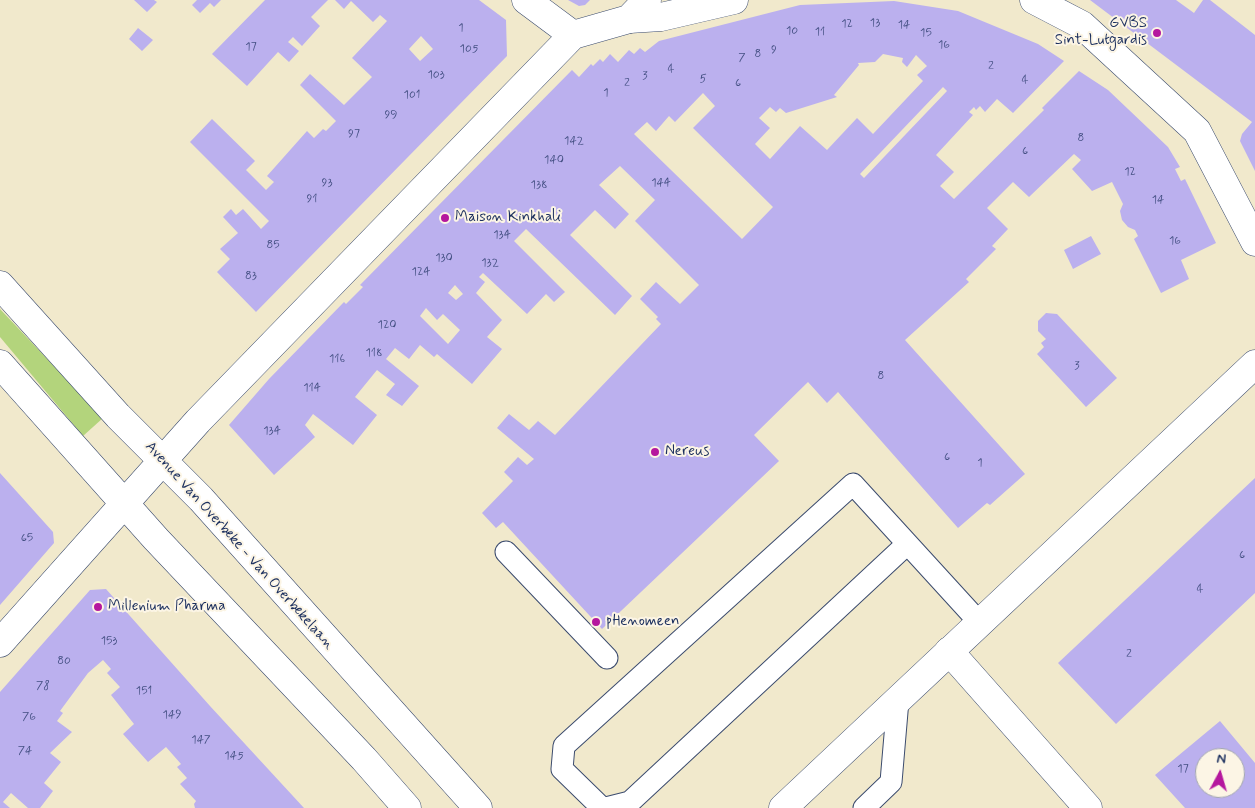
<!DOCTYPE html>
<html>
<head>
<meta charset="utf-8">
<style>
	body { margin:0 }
	#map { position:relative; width:1255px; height:808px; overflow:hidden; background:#f1e9cc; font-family:Mynerve,sans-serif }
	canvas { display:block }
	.north { position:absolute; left:1195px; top:748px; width:50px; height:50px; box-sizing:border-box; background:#fcf5e5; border:1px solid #a2a6af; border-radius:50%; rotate:6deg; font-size:14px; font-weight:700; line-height:20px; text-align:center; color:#1b2f5e }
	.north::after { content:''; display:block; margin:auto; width:18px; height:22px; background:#b5179e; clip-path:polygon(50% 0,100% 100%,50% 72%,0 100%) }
</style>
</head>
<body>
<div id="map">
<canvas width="1255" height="808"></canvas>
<div class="north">N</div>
</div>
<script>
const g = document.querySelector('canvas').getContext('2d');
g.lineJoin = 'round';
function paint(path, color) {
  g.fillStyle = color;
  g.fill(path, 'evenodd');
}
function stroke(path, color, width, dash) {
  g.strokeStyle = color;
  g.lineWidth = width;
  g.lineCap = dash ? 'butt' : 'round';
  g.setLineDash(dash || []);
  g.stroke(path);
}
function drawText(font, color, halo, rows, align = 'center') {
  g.font = font + ' Mynerve,sans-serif';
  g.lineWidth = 4;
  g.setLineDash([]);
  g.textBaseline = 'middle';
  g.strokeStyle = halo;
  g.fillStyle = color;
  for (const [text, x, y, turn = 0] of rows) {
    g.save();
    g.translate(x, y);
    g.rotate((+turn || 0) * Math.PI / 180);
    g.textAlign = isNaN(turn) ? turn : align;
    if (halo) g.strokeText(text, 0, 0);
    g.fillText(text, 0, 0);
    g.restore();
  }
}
paint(new Path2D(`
	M 0,309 L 103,418 L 83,436 L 0,337 Z`), '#b3d47c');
paint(new Path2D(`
	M 134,0 L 154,0 L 157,2 L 147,12 Z
	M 197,0 L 221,0 L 214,7 L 210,3 L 200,13 L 192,5 Z
	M 265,0 L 328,0 L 311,17 L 320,26 L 302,46 L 293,37 L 288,42 L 299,51 L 289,62 L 278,52 L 247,86 L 212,54 Z
	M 335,0 L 479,0 L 506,20 L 507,56 L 256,312 L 217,272 L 230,259 L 220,249 L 238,233 L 223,217 L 231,209 L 236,215 L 243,209 L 261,229 L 269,221 L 190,142 L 212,119 L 255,161 L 246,170 L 266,190 L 274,182 L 267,176 L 307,131 L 314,138 L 323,129 L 326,131 L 336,121 L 300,85 L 310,74 L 344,105 L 372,77 L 352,58 L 387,21 L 380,15 L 373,22 L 351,1 L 344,9 ZM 421,36 L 433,49 L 420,61 L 409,49 Z
	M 568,0 L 590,0 L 585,5 L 579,6 Z
	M 1090,0 L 1176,0 L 1194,13 L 1203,0 L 1210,0 L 1255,35 L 1255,171 L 1240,141 L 1242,134 L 1252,122 Z
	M 894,1 L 958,11 L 1038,44 L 1064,61 L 1013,113 L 997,99 L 985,112 L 980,106 L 976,110 L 974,107 L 969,112 L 973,115 L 936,155 L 954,172 L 940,186 L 954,199 L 1044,110 L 1042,108 L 1079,71 L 1108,90 L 1168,147 L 1180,167 L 1175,169 L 1181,181 L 1185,179 L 1216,243 L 1181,260 L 1189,279 L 1161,293 L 1134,239 L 1138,236 L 1135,230 L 1128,227 L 1122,220 L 1120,211 L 1123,204 L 1112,182 L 1092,191 L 1072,169 L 1081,160 L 1074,154 L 1029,197 L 1013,182 L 987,208 L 1008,229 L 992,246 L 996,249 L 966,279 L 969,282 L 905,340 L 1025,474 L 990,505 L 987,503 L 958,528 L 838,392 L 827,403 L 808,382 L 754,435 L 779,461 L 602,629 L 503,522 L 496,528 L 482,513 L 513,481 L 504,472 L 518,457 L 527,465 L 534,459 L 497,428 L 509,414 L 529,430 L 538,421 L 555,435 L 661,324 L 656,319 L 658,317 L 640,299 L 656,282 L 680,304 L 699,285 L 635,221 L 655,200 L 620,166 L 599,185 L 629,214 L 615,229 L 595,210 L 570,235 L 632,296 L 615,315 L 526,229 L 514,241 L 565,292 L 554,302 L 546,294 L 527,314 L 483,273 L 479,277 L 485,282 L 476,293 L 502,320 L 487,337 L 502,349 L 472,384 L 437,354 L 434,357 L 420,345 L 409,359 L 395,348 L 386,359 L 419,386 L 402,406 L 386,395 L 395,384 L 377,370 L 355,397 L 377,415 L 353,445 L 313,414 L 305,425 L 315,437 L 274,475 L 229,425 L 269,379 L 343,303 L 344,302 L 346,304 L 363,287 L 360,285 L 572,70 L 579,77 L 591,64 L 593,66 L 600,59 L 603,62 L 610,54 L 618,62 L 629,50 L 634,54 L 640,48 L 645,52 L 659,41 L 800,5 ZM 883,54 L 903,58 L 902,62 L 907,67 L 916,55 L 927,66 L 917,75 L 923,81 L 873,134 L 857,118 L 827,150 L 800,126 L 770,159 L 755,144 L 770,128 L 759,118 L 770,107 L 776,112 L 780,108 L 786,113 L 837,97 L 834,95 L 859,65 L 858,63 L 875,62 ZM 943,87 L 947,91 L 864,178 L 860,174 ZM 703,93 L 715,106 L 693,128 L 773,207 L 742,239 L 634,134 L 647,122 L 656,131 L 669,116 L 675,122 ZM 455,285 L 463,294 L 456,300 L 448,293 ZM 426,308 L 437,320 L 443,314 L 460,330 L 448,344 L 420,316 Z
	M 138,28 L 153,40 L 142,51 L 129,39 Z
	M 1091,236 L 1101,254 L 1073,269 L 1064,250 Z
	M 1046,313 L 1057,314 L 1117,378 L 1086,407 L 1037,354 L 1044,347 L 1041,343 L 1046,339 L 1038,331 L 1038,321 Z
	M 0,473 L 53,532 L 54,543 L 0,605 Z
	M 1255,478 L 1255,593 L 1116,724 L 1058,663 Z
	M 106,589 L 210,706 L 304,808 L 195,808 L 194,804 L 196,801 L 180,784 L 187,778 L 177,767 L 181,764 L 166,747 L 148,762 L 123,734 L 134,724 L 111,695 L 120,687 L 107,673 L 111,669 L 103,660 L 88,673 L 60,711 L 63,713 L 57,721 L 72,732 L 50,753 L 61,762 L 44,783 L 53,791 L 40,808 L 28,808 L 11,793 L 3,802 L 10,808 L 0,808 L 0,692 L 90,590 Z
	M 1220,721 L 1255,763 L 1255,808 L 1185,808 L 1155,775 ZM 1205,758 L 1235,758 L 1235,788 L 1205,788 Z`), '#bbb0ee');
const service = new Path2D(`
	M 506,552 L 607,658
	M 602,808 L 562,769 L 564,746 L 853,484 L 979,622
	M 606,808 L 630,802 L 906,545
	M 864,808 L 891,782 L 898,700`);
const pedestrian = new Path2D(`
	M 629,19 L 661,17 L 734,0`);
const minor = new Path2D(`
	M 526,0 L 573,35
	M 1034,0 L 1082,25 L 1197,131 L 1255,242
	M 0,285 L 118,416 L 201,499 L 478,808
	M 0,364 L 156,539 L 364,759 L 407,808
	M 0,643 L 198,421 L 573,35 L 629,19 L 647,0
	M 949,651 L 1088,808`);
const tertiary = new Path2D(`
	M 783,808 L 1255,364`);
stroke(service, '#3b4b6e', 23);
stroke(pedestrian, '#3b4b6e', 29);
stroke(minor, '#3b4b6e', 29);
stroke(tertiary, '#3b4b6e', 29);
stroke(service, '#fff', 21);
stroke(pedestrian, '#fff', 28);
stroke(minor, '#fff', 28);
stroke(tertiary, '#fff', 28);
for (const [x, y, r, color] of [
	[1157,33,5,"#b5179e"],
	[445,218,5,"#b5179e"],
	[655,452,5,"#b5179e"],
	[98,607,5,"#b5179e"],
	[596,622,5,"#b5179e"]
]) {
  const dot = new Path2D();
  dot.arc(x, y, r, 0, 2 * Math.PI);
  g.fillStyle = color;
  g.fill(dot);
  stroke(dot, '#fcf5e5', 2);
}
drawText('12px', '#434f82', null, [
	["13",875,23],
	["12",847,24],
	["14",904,25],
	["1",461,28],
	["10",792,31],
	["11",820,32],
	["15",926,33],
	["16",944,45],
	["17",251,47],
	["105",469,49],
	["9",774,50],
	["8",758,54],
	["7",742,58],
	["2",991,66],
	["4",671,69],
	["103",436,75],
	["3",645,76],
	["5",703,79],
	["4",1025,80],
	["2",627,83],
	["6",738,83],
	["1",606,93],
	["101",412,95],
	["99",391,115],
	["97",354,134],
	["8",1081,138],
	["142",574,141],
	["6",1025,151],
	["140",554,160],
	["12",1130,172],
	["93",327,183],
	["144",661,183],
	["138",539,185],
	["91",312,199],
	["14",1158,200],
	["134",502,235],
	["16",1175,241],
	["85",273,245],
	["130",444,258],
	["132",490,263],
	["124",421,272],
	["83",251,276],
	["120",387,325],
	["118",374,353],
	["116",337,359],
	["3",1077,366],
	["8",881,376],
	["114",312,388],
	["134",272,431],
	["6",947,457],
	["1",980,463],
	["65",27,538],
	["6",1242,555],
	["4",1200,589],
	["153",109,641],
	["2",1129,654],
	["80",64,661],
	["78",43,686],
	["151",144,691],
	["149",172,715],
	["76",29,717],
	["147",201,740],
	["74",25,751],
	["145",234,756],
	["17",1183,769]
]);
drawText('15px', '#1b2f5e', '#fcf5e5', [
	["GVBS",1147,24,"right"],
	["Sint-Lutgardis",1147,41,"right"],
	["Maison Kinkhali",455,218],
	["Nereus",665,452],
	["Millenium Pharma",108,607],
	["pHenomeen",606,622]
], 'left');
drawText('15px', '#1b2f5e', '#fcf5e5', [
	["Avenue Van Overbeke - Van Overbekelaan",239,546,48]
]);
</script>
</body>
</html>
